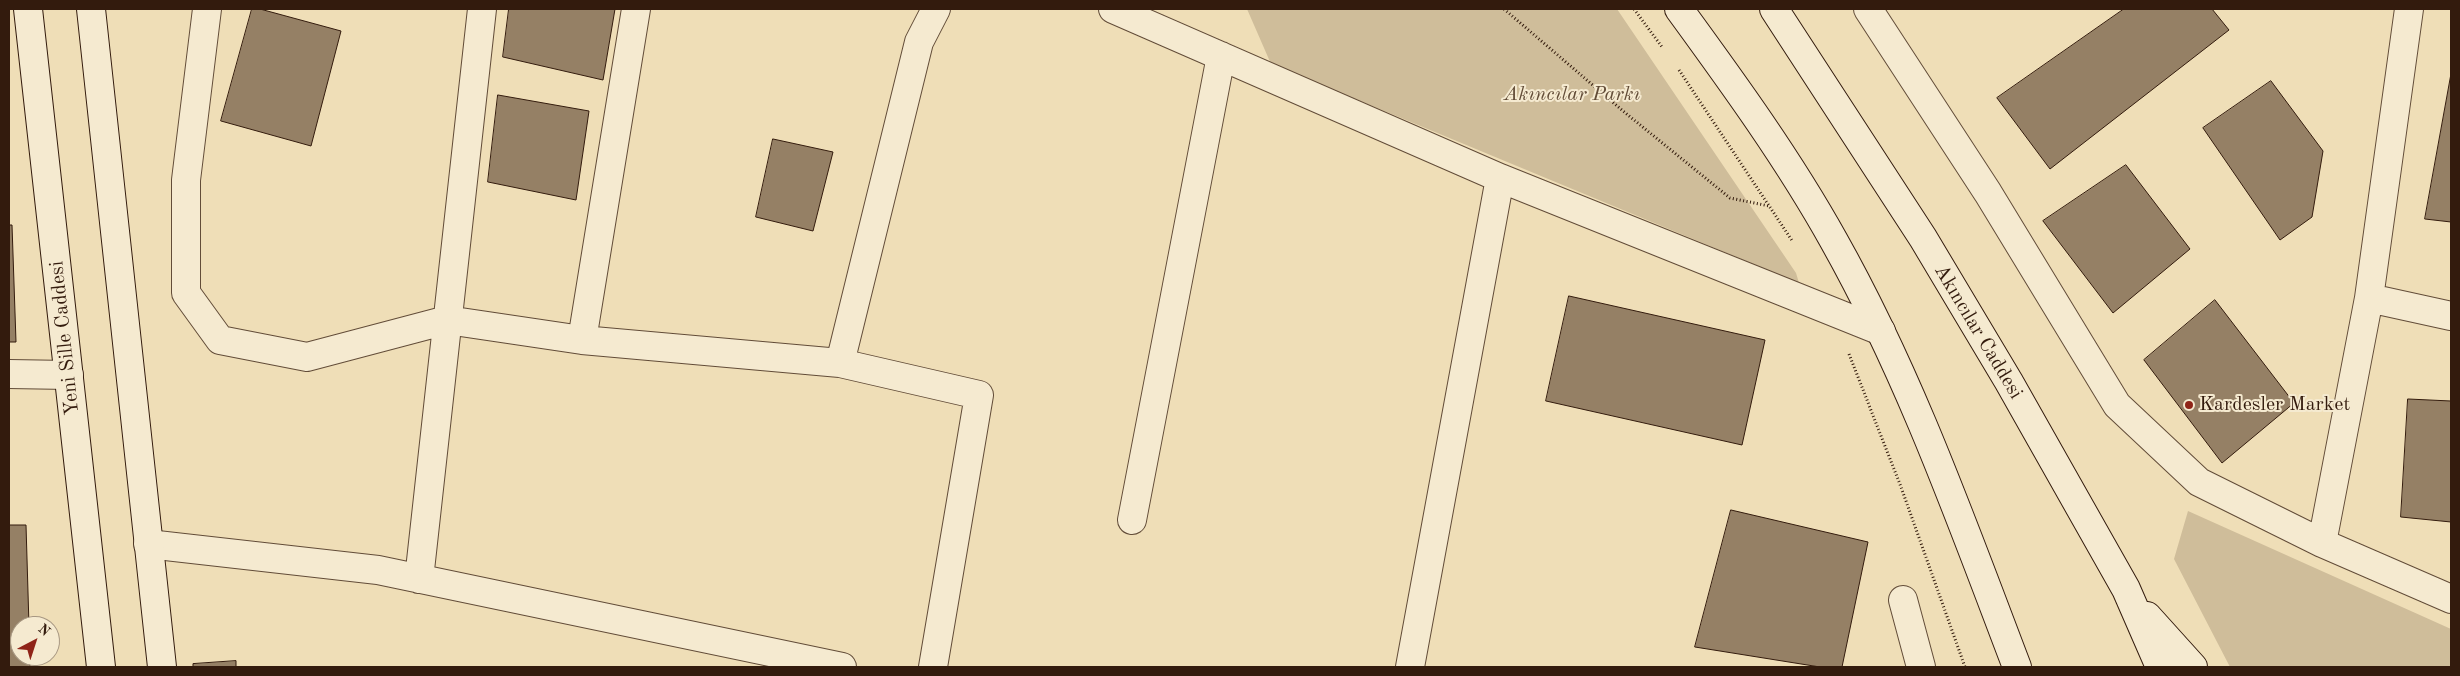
<!DOCTYPE html>
<html>
<head>
<meta charset="utf-8">
<style>
	body { margin:0 }
	#map { position:relative; width:2460px; height:676px; overflow:hidden; background:#efdeb7; font-family:"Old Standard TT",serif }
	canvas { display:block }
	.frame { position:absolute; inset:0; border:10px solid #331b0d; pointer-events:none }
	.north { position:absolute; left:10px; top:616px; width:50px; height:50px; box-sizing:border-box; background:#f5ead0; border:1px solid #a79782; border-radius:50%; rotate:40deg; font-size:14px; font-weight:700; line-height:20px; text-align:center; color:#331b0d }
	.north::after { content:''; display:block; margin:auto; width:18px; height:22px; background:#8f2418; clip-path:polygon(50% 0,100% 100%,50% 72%,0 100%) }
</style>
</head>
<body>
<div id="map">
<canvas width="2460" height="676"></canvas>
<div class="frame"></div>
<div class="north">N</div>
</div>
<script>
const g = document.querySelector('canvas').getContext('2d');
g.lineJoin = 'round';
function paint(path, color) {
  g.fillStyle = color;
  g.fill(path, 'evenodd');
}
function stroke(path, color, width, dash) {
  g.strokeStyle = color;
  g.lineWidth = width;
  g.lineCap = dash ? 'butt' : 'round';
  g.setLineDash(dash || []);
  g.stroke(path);
}
function drawText(font, color, halo, rows, align = 'center') {
  g.font = font + ' "Old Standard TT",serif';
  g.lineWidth = 4;
  g.setLineDash([]);
  g.textBaseline = 'middle';
  g.strokeStyle = halo;
  g.fillStyle = color;
  for (const [text, x, y, turn = 0] of rows) {
    g.save();
    g.translate(x, y);
    g.rotate((+turn || 0) * Math.PI / 180);
    g.textAlign = isNaN(turn) ? turn : align;
    if (halo) g.strokeText(text, 0, 0);
    g.fillText(text, 0, 0);
    g.restore();
  }
}
paint(new Path2D(`
	M 1247,9 L 1617,9 L 1796,273 L 1799,283 L 1271,64 Z
	M 2188,511 L 2451,629 L 2451,667 L 2230,667 L 2174,559 Z`), '#cfbd9a');
const building = new Path2D(`
	M 252,9 L 260,9 L 341,31 L 311,146 L 221,121 Z
	M 509,9 L 615,9 L 603,80 L 503,57 Z
	M 2124,9 L 2212,9 L 2229,30 L 2050,169 L 1997,98 Z
	M 2451,74 L 2451,222 L 2425,219 Z
	M 2271,81 L 2323,151 L 2312,217 L 2280,240 L 2203,128 Z
	M 498,95 L 589,111 L 576,200 L 488,182 Z
	M 773,139 L 833,152 L 813,231 L 756,217 Z
	M 2126,165 L 2190,249 L 2113,313 L 2043,221 Z
	M 9,225 L 12,225 L 16,342 L 9,342 Z
	M 1569,296 L 1765,340 L 1742,445 L 1546,401 Z
	M 2215,300 L 2294,403 L 2222,463 L 2144,360 Z
	M 2408,399 L 2451,401 L 2451,522 L 2401,517 Z
	M 1731,510 L 1868,542 L 1842,667 L 1820,667 L 1695,647 Z
	M 9,525 L 26,525 L 29,626 L 20,626 L 20,656 L 30,656 L 30,667 L 9,667 Z
	M 236,661 L 236,667 L 193,667 L 193,664 Z`);
paint(building, '#958065');
stroke(building, '#331b0d', 1);
const street = new Path2D(`
	M 207,9 L 186,180 L 186,293 L 220,340 L 307,357 L 447,320 L 582,340 L 840,363 L 979,395 L 933,667
	M 1113,9 L 1500,178 L 1881,331
	M 1868,9 L 1988,193 L 2117,405 L 2199,482 L 2322,543 L 2451,599
	M 2369,298 L 2451,316
	M 582,340 L 636,9
	M 840,363 L 919,42 L 936,9
	M 9,374 L 69,375
	M 1132,520 L 1221,56
	M 2322,543 L 2369,298 L 2409,9
	M 148,544 L 378,570 L 842,667
	M 419,579 L 482,9
	M 1903,600 L 1921,667
	M 1410,667 L 1500,178`);
const secondary = new Path2D(`
	M 28,9 L 101,667
	M 91,9 L 162,667
	M 1679,9 C 1733,83 1789,160 1834,241 C 1910,376 1962,523 2017,667
	M 1774,9 L 1923,238 L 2009,382 L 2126,589 L 2160,667
	M 2147,616 L 2193,667`);
stroke(street, '#624c38', 30);
stroke(secondary, '#331b0d', 30);
stroke(new Path2D(`
	M 1504,9 L 1623,111 L 1730,198 L 1769,206
	M 1634,9 L 1662,47
	M 1679,70 L 1793,242
	M 1849,354 L 1901,487 L 1965,667`), '#331b0d', 3, [1, 2.5]);
stroke(street, '#f5ead0', 28);
stroke(secondary, '#f5ead0', 28);
for (const [x, y, r, color] of [
	[2189,405,5,"#8f2418"]
]) {
  const dot = new Path2D();
  dot.arc(x, y, r, 0, 2 * Math.PI);
  g.fillStyle = color;
  g.fill(dot);
  stroke(dot, '#f5ead0', 2);
}
drawText('italic 20px', '#624c37', '#f5ead0', [
	["Akıncılar Parkı",1572,95]
]);
drawText('20px', '#331b0d', '#f5ead0', [
	["Akıncılar Caddesi",1978,332,59],
	["Yeni Sille Caddesi",65,338,-96]
]);
drawText('20px', '#331b0d', '#f5ead0', [
	["Kardesler Market",2199,405]
], 'left');
</script>
</body>
</html>
